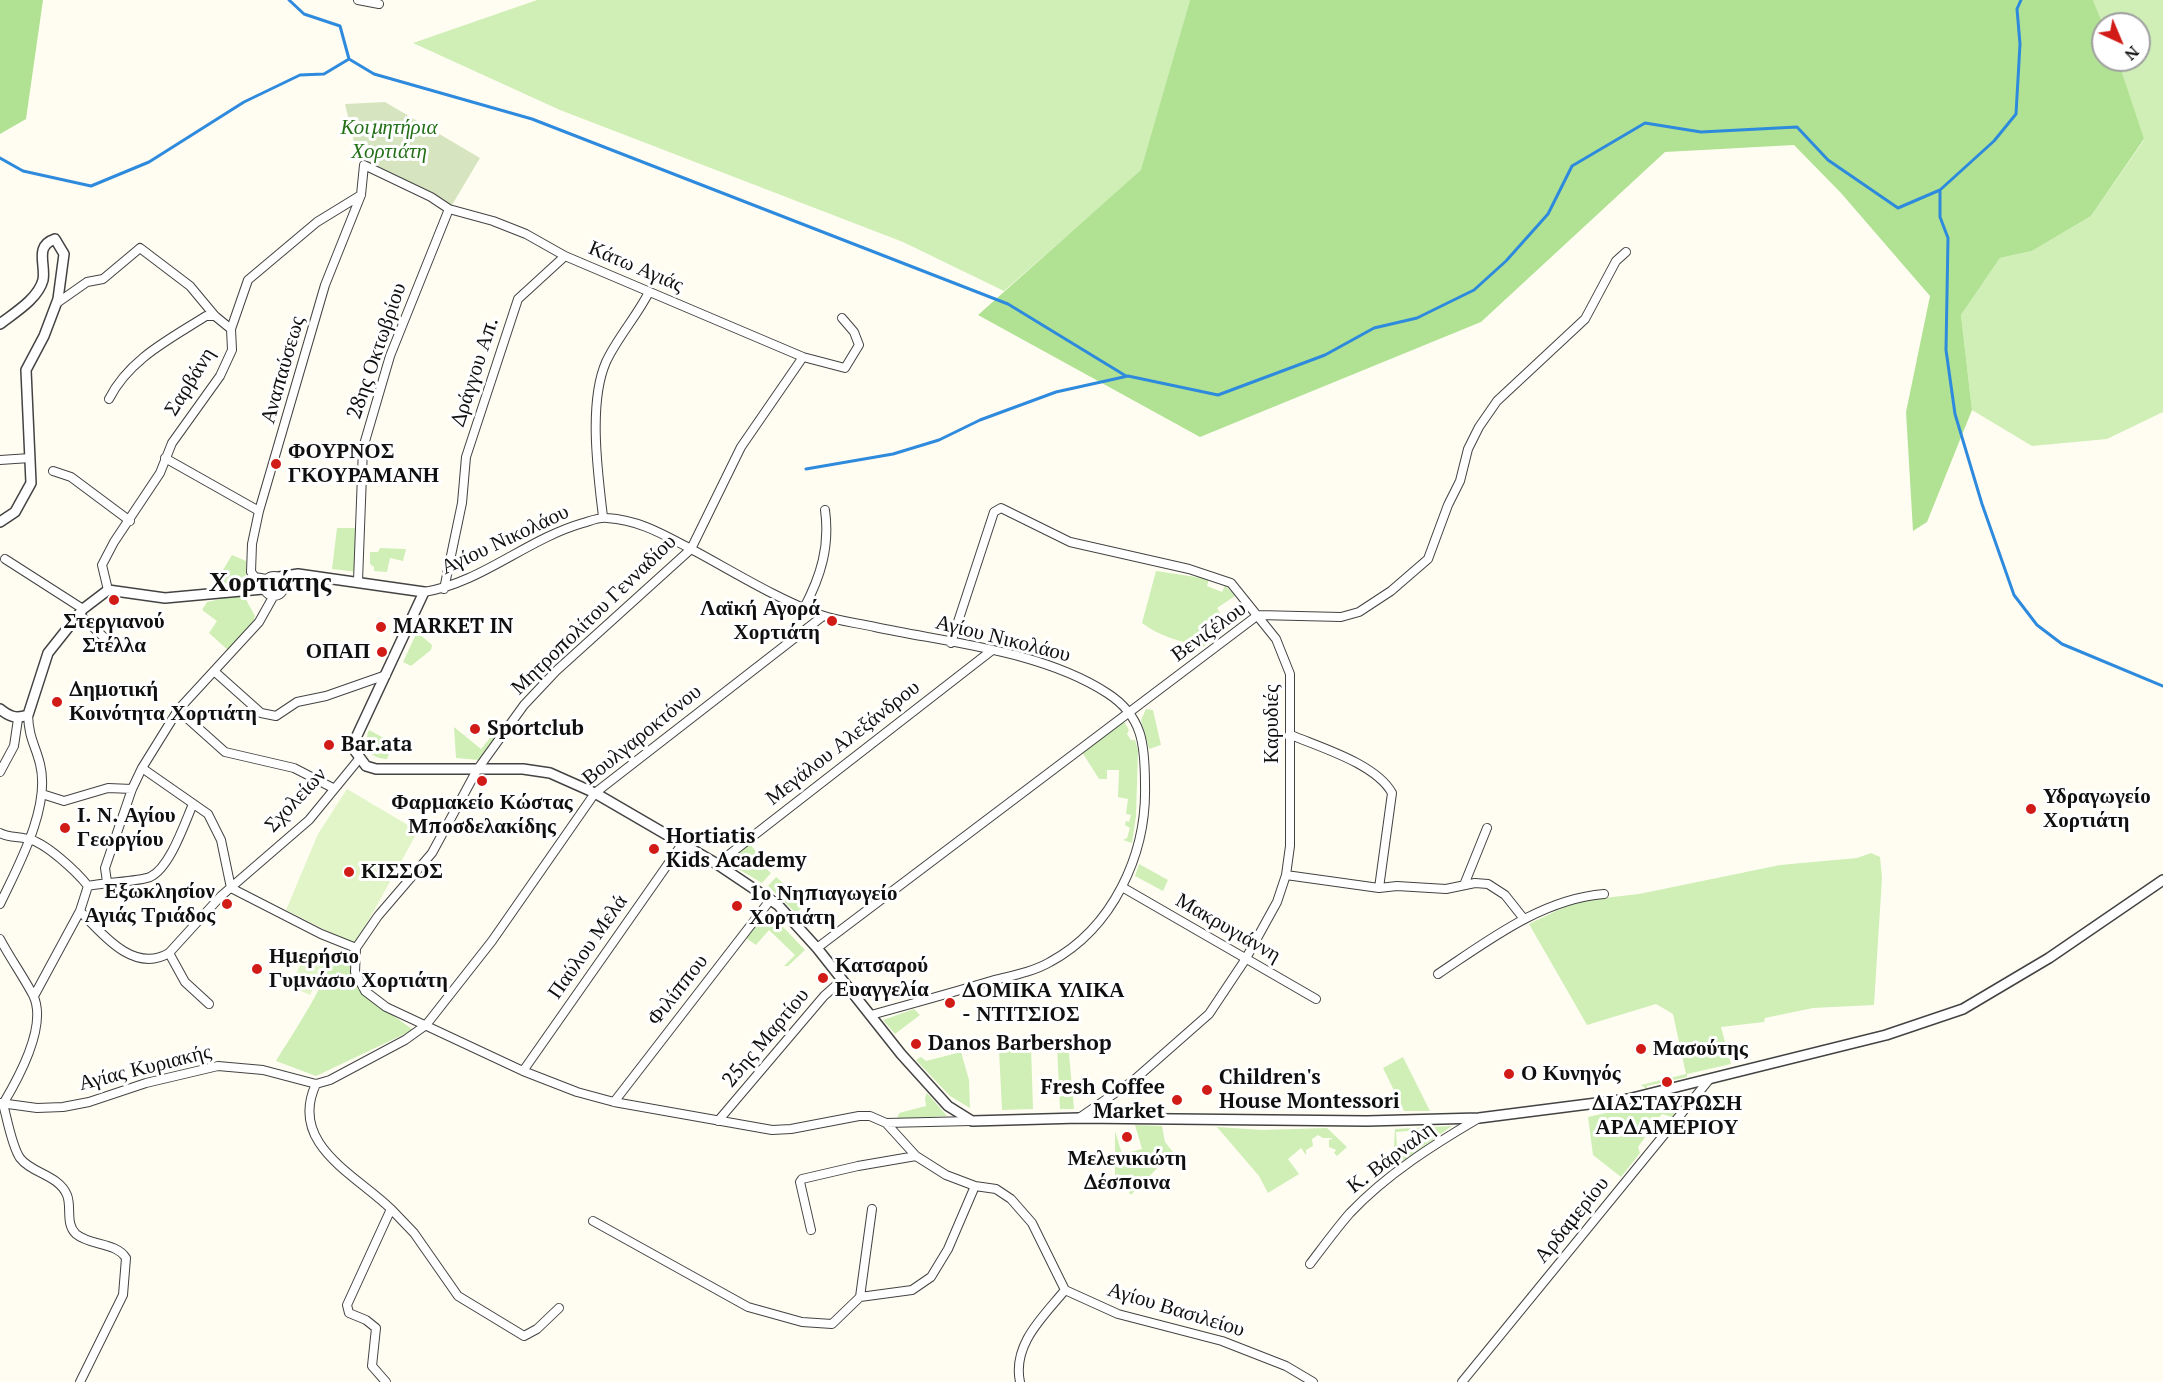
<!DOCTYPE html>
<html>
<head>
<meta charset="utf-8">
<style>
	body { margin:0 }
	#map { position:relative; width:2163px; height:1382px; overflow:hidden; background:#fffdf2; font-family:"PT Serif",serif }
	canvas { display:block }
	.north { position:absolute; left:2091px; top:12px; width:60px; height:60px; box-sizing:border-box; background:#fff; border:2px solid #9f9f9f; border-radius:50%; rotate:136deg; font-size:16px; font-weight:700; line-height:24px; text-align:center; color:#101010 }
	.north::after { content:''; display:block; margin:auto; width:21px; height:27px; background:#d11b16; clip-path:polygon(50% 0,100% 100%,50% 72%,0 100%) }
</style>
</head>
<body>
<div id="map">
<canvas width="2163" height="1382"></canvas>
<div class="north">N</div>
</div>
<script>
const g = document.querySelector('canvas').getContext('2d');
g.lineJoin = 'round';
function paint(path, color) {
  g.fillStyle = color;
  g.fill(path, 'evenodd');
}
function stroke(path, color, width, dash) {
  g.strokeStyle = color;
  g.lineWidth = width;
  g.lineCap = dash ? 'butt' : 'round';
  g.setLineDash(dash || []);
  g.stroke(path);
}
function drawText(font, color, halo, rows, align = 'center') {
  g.font = font + ' "PT Serif",serif';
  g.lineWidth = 6;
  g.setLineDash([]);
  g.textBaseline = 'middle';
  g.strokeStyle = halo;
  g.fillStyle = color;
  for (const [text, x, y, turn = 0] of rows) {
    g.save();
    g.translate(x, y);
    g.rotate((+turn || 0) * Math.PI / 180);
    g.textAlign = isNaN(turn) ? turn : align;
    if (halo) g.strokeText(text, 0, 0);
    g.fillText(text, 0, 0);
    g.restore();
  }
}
paint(new Path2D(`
	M 537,0 L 1190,0 L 1142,170 L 1004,291 L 903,242 L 560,110 L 413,43 Z
	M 2093,0 L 2163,0 L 2163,412 L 2107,439 L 2032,446 L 1972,410 L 1961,315 L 2000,258 L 2032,251 L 2091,216 L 2144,140 L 2118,60 L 2139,60 L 2139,24 L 2103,24 Z
	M 337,528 L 359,528 L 357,572 L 332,569 Z
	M 380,548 L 406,549 L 403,561 L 390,558 L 387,572 L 374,571 L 374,567 L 370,564 L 370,552 L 378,552 Z
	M 232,555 L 246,561 L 246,577 L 241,582 L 224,584 L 220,575 Z
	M 1156,571 L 1209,579 L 1207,586 L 1222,592 L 1225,585 L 1235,596 L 1217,608 L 1226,622 L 1244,610 L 1246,615 L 1203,647 C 1179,641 1159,636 1142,623 Z
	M 243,594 L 255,616 L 254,620 L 229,651 L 209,633 L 217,621 L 202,610 L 207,602 Z
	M 417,632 L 432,645 L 431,650 L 411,666 L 403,662 Z
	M 1146,709 L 1153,710 L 1161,745 L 1149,749 L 1141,720 Z
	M 1119,723 L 1125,723 L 1129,730 L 1127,734 L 1131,740 L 1135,740 L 1138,750 L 1136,816 L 1132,843 L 1123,840 L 1127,838 L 1130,828 L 1125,825 L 1126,821 L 1129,822 L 1131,815 L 1126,814 L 1128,799 L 1118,797 L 1119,770 L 1107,770 L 1107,779 L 1099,779 L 1082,752 Z
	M 454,727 L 481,749 L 495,732 L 499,735 L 479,760 L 456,758 Z
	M 369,730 L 393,743 L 387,759 C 369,758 362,747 369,730 Z
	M 748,842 L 760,856 L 758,862 L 771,873 L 762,883 L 728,863 Z
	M 1871,853 L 1880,857 L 1882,878 L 1874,1005 L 1813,1008 L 1765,1018 L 1764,1022 L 1721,1027 L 1731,1064 L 1687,1074 L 1687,1077 L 1647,1086 L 1647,1089 L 1641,1085 L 1686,1074 L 1673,1014 L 1656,1004 L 1587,1025 L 1529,924 L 1577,901 L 1639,894 L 1780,865 L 1857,858 Z
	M 1139,864 L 1168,880 L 1163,891 L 1135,876 Z
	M 776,877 L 807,903 L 796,913 L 768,886 Z
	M 767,910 L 805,950 L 788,966 L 784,966 L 795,955 L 769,930 L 756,945 L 746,938 Z
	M 352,951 L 351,972 L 363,993 L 413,1030 L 316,1076 L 276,1061 C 287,1043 334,972 331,956 Z
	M 914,1009 L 920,1015 L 895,1034 L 883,1020 Z
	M 1068,1043 L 1074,1109 L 1060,1109 L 1057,1045 Z
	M 1031,1047 L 1033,1109 L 1002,1110 L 999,1050 Z
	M 961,1052 L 969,1080 L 970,1108 L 950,1096 L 916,1060 L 921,1057 L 926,1061 Z
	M 1403,1057 L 1430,1111 L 1404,1111 L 1383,1068 Z
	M 927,1093 L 947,1116 L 897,1119 L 899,1113 L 926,1106 L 925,1098 Z
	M 1675,1097 L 1681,1103 L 1672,1117 L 1662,1114 L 1638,1147 L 1640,1153 L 1621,1177 L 1593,1155 L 1588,1117 Z
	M 1135,1125 L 1162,1126 L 1165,1142 L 1173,1152 L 1131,1195 L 1115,1175 L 1115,1131 L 1122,1154 L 1142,1149 Z
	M 1452,1126 L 1401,1162 L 1394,1154 L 1408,1153 L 1407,1147 L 1420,1145 L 1419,1130 L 1396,1132 L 1397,1147 L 1394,1147 L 1395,1129 Z
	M 1217,1127 L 1263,1130 L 1327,1128 L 1347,1147 L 1337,1156 L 1334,1153 L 1336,1150 L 1329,1147 L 1329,1140 L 1333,1138 L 1323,1138 L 1318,1135 L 1312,1139 L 1313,1146 L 1306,1150 L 1306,1155 L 1301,1148 L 1288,1159 L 1299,1174 L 1268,1193 L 1259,1176 Z`), '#cfefb6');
paint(new Path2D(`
	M 0,0 L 43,0 L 26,119 L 0,134 Z
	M 1190,0 L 2093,0 L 2103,24 L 2103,60 L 2118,60 L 2144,139 L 2091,216 L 2032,251 L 2000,258 L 1961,315 L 1972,410 L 1927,522 L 1913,531 L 1906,412 L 1930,296 L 1841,193 L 1794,145 L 1665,152 L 1481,322 L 1200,437 L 978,315 L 1141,170 Z`), '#b1e293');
paint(new Path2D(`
	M 385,102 L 480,158 L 452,205 L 358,159 L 345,104 Z`), '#d6e5bf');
paint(new Path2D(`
	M 347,789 L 418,831 L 355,945 L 286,910 L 318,834 Z
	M 306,950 L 327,960 L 310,995 L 291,986 Z`), '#e2f5c9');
stroke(new Path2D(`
	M 289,0 L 304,14 L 340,26 L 349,59
	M 2021,0 L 2017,9 L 2020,44 L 2016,114 L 1994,141 L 1940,190 L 1940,217 L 1948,238 L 1946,350 L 1955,414 L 1982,504 L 2014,595 L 2037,625 L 2062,644 L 2163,686
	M 0,158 L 23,171 L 91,186 L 149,162 L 244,102 L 300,75 L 324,74 L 349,59 L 374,74 L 532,119 L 1008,304 L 1126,376
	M 806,469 L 893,454 L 939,440 L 980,420 L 1056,392 L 1128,376 L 1218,395 L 1325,355 L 1374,328 L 1417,318 L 1474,290 L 1506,261 L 1548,214 L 1572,166 L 1645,123 L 1701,132 L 1797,127 L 1828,160 L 1898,208 L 1940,190`), '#2e8add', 3);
const minor = new Path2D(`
	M 358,0 L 379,4
	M 57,303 L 87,282 L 103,279 L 140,248 L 190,286 L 215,316 L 231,329
	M 109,399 C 129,359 170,339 206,316 L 215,316
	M 165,458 L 259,511
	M 0,460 L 30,458
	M 53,471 L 71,477 L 130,521
	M 603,517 C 598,474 588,403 606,362 C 617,338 637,316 649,292
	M 5,559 L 83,609
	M264 586a10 10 0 1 1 20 0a10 10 0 1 1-20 0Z
	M 266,579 L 255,577 L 251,572 L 252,544 L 259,511 L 325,285 L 361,195 L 364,165 L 431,197 L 449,209 L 493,221 L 526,234 L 565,256 L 803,357 L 845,368 L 859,345 L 854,332 L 842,318
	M 358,581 L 363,448 L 390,356 L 449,209
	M 444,589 L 462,503 L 466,457 L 518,299 L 565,256
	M 108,590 L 102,565 L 114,542 L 160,473 L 172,443 L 220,376 L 232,350 L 231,329 L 248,280 L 317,222 L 361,195
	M 424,592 C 481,583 527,539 583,523 C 590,521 599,517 607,518 C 640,520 664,535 693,550 C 734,572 777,599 821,615 C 838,621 857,623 875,627 C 950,643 1042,651 1107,693 C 1143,716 1145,745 1145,785 C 1147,854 1113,928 1050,962 C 1033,972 1010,976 991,981 C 951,993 911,1004 871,1015
	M 804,608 C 821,576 830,546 825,510
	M 79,614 L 110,643
	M 951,643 L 994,512 L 1001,508 L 1070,542 L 1189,569 L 1231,583 L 1276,639 L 1290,674 L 1290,846 L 1286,875 L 1277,902 L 1245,960 L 1209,1014 L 1134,1080 L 1079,1118
	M 214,671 L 261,713 L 276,716 L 297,702 L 326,696 L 386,675
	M 178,710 L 225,752 L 294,768 L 333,788
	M 1291,735 C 1322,748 1376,764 1392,793 L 1379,888
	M 142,768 L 208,814 L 221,840 L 231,888 L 321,934 L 356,948 L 355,972 L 365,991 L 386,1007 L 523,1071 L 577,1092 L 614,1102 L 772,1130 L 791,1129 L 859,1116 L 870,1116 L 886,1123 L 972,1121
	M 0,772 L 14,746 L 18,719
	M 42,794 L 64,801 L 108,788 L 132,789
	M 0,833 C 10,838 17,836 28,839 C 45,842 77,872 88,886 C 105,882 137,882 150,877 C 170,868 185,822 193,804
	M 717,864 L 991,651
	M 1286,875 L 1379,888 L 1397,886 L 1446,889 L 1475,883 L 1488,884 L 1505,895 L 1524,919
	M 107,882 L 105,868 L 132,789 L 142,768 L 178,710 L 259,622 L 273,597
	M 1464,885 L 1487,828
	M 1122,887 L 1316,999
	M 0,904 C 18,866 51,807 40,764 C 35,744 29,739 28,715
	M 80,911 C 102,934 134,974 169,953 L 221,896 L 309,820 L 359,759
	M 0,939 C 10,958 23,976 33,995 C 48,1025 18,1079 3,1104 C 7,1118 12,1147 20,1158 C 31,1173 59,1175 67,1195 C 72,1207 65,1224 76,1234 C 90,1246 116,1242 126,1258 L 123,1295 L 80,1382
	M 356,948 L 378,916 L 432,853 L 477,770 L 524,705 L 556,671 L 691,549 L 741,447 L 803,357
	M 817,948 L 1258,615 L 1341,617 L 1359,612 L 1391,591 L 1428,559 L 1448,505 L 1460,481 L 1468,449 L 1479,427 L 1497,401 L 1585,319 L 1616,261 L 1626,252
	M 169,953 L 185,982 L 209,1004
	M 1438,974 C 1489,940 1542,899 1604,894
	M 34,996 L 80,911 L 88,886
	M 523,1071 L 682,844
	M 316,1084 C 288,1144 355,1174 391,1209 L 347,1305 L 349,1313 L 366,1320 L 376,1328 L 372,1366 L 386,1382
	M 614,1102 L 771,899
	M 0,1103 L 37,1108 L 63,1107 L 89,1102 L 146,1083 L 218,1066 L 263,1070 L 316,1084 L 330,1080 L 405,1040 L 426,1025 L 492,941 L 595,793 L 823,616
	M 718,1121 L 824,996 L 842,980
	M 886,1123 L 916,1156 L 946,1175 L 975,1186 L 996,1189 L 1011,1199 L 1032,1223 L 1065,1290 L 1118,1314 L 1222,1341 L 1286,1366 L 1313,1382
	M 391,1209 L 414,1233 L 458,1296 L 524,1336 L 537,1329 L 559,1308
	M 593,1221 L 748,1307 L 802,1322 L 832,1324 L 860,1297 L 912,1290 L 931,1277 L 948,1249 L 975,1186
	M 811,1230 L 800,1182 L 802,1179 L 858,1166 L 916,1156
	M 1310,1264 C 1323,1247 1336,1229 1350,1213 C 1387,1174 1433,1145 1479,1118
	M 860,1297 L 872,1209
	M 1020,1382 C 1012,1344 1044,1316 1065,1290
	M 1462,1382 L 1708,1081`);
const tertiary = new Path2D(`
	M 0,324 C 14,313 38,299 43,280 C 46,264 34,246 55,239 L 64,254 L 58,299 L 44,336 L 26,370 L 31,483 L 15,512 L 0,522
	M 279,577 L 298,574 L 424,592 L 354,742 L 355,751 L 366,766 L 376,769 L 523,769 L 550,773 L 595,793 L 717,864 L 778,905 L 817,948 L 901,1054 L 948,1106 L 972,1121 L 1079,1118 L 1367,1121 L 1479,1118 L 1628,1099 L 1886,1035 L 1963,1009 L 2049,958 L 2163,880
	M 0,709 C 10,717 16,719 28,715 L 48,653 L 83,609 L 108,590 L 165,598 L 263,589`);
stroke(minor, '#434343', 10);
stroke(tertiary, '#434343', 12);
stroke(minor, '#fff', 8);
stroke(tertiary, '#fff', 9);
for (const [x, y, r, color] of [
	[276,464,6,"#d11b16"],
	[114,600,6,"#d11b16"],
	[832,621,6,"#d11b16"],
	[381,627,6,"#d11b16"],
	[382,652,6,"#d11b16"],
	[57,702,6,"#d11b16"],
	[475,729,6,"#d11b16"],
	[329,745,6,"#d11b16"],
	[482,781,6,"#d11b16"],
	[2031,809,6,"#d11b16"],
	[65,828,6,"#d11b16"],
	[654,849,6,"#d11b16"],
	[349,872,6,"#d11b16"],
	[227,904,6,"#d11b16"],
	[737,906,6,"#d11b16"],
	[257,969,6,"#d11b16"],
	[823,978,6,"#d11b16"],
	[950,1003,6,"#d11b16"],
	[916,1044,6,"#d11b16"],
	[1641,1049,6,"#d11b16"],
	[1509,1074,6,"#d11b16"],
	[1667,1082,6,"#d11b16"],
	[1207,1090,6,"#d11b16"],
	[1177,1100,6,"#d11b16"],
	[1127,1137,6,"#d11b16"]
]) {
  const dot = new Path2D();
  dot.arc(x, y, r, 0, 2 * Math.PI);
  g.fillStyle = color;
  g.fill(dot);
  stroke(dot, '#fff', 2);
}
drawText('italic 21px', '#237017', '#fff', [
	["Κοιμητήρια",389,128],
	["Χορτιάτη",389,152]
]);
drawText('21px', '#101010', '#fff', [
	["Κάτω Αγιάς",636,267,23],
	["28ης Οκτωβρίου",377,351,-71],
	["Αναπαύσεως",283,370,-74],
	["Δράγγου Απ.",475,372,-72],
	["Σαρβάνη",190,382,-58],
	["Αγίου Νικολάου",505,540,-25],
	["Μητροπολίτου Γενναδίου",594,615,-44],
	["Βενιζέλου",1209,632,-36],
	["Αγίου Νικολάου",1003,639,14],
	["Καρυδιές",1272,724,-90],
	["Βουλγαροκτόνου",642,735,-39],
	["Μεγάλου Αλεξάνδρου",843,743,-38],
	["Σχολείων",296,800,-47],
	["Μακρυγιάννη",1228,928,30],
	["Παύλου Μελά",588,947,-55],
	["Φιλίππου",678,990,-52],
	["25ης Μαρτίου",766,1038,-50],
	["Αγίας Κυριακής",145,1068,-14],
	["Κ. Βάρναλη",1391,1158,-37],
	["Αρδαμερίου",1572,1220,-51],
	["Αγίου Βασιλείου",1176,1310,17]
]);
drawText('bold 21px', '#101010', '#fff', [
	["ΦΟΥΡΝΟΣ",288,452],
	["ΓΚΟΥΡΑΜΑΝΗ",288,476],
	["Λαϊκή Αγορά",820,609,"right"],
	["Χορτιάτη",820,633,"right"],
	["Στεργιανού",114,622,"center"],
	["Στέλλα",114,646,"center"],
	["MARKET IN",393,627],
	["ΟΠΑΠ",370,652,"right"],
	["Δημοτική",69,690],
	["Κοινότητα Χορτιάτη",69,714],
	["Sportclub",487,729],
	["Bar.ata",341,745],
	["Υδραγωγείο",2043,797],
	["Χορτιάτη",2043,821],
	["Φαρμακείο Κώστας",482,803,"center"],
	["Μποσδελακίδης",482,827,"center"],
	["Ι. Ν. Αγίου",77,816],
	["Γεωργίου",77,840],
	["Hortiatis",666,837],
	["Kids Academy",666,861],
	["ΚΙΣΣΟΣ",361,872],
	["Εξωκλησίον",215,892,"right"],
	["Αγιάς Τριάδος",215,916,"right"],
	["1ο Νηπιαγωγείο",749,894],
	["Χορτιάτη",749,918],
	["Ημερήσιο",269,957],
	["Γυμνάσιο Χορτιάτη",269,981],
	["Κατσαρού",835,966],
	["Ευαγγελία",835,990],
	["ΔΟΜΙΚΑ ΥΛΙΚΑ",962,991],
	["- ΝΤΙΤΣΙΟΣ",962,1015],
	["Danos Barbershop",928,1044],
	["Μασούτης",1653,1049],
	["Ο Κυνηγός",1521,1074],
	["Children's",1219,1078],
	["House Montessori",1219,1102],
	["Fresh Coffee",1165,1088,"right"],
	["Market",1165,1112,"right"],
	["ΔΙΑΣΤΑΥΡΩΣΗ",1667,1104,"center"],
	["ΑΡΔΑΜΕΡΙΟΥ",1667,1128,"center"],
	["Μελενικιώτη",1127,1159,"center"],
	["Δέσποινα",1127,1183,"center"]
], 'left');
drawText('bold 27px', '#101010', '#fff', [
	["Χορτιάτης",270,583]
]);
</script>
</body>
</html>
